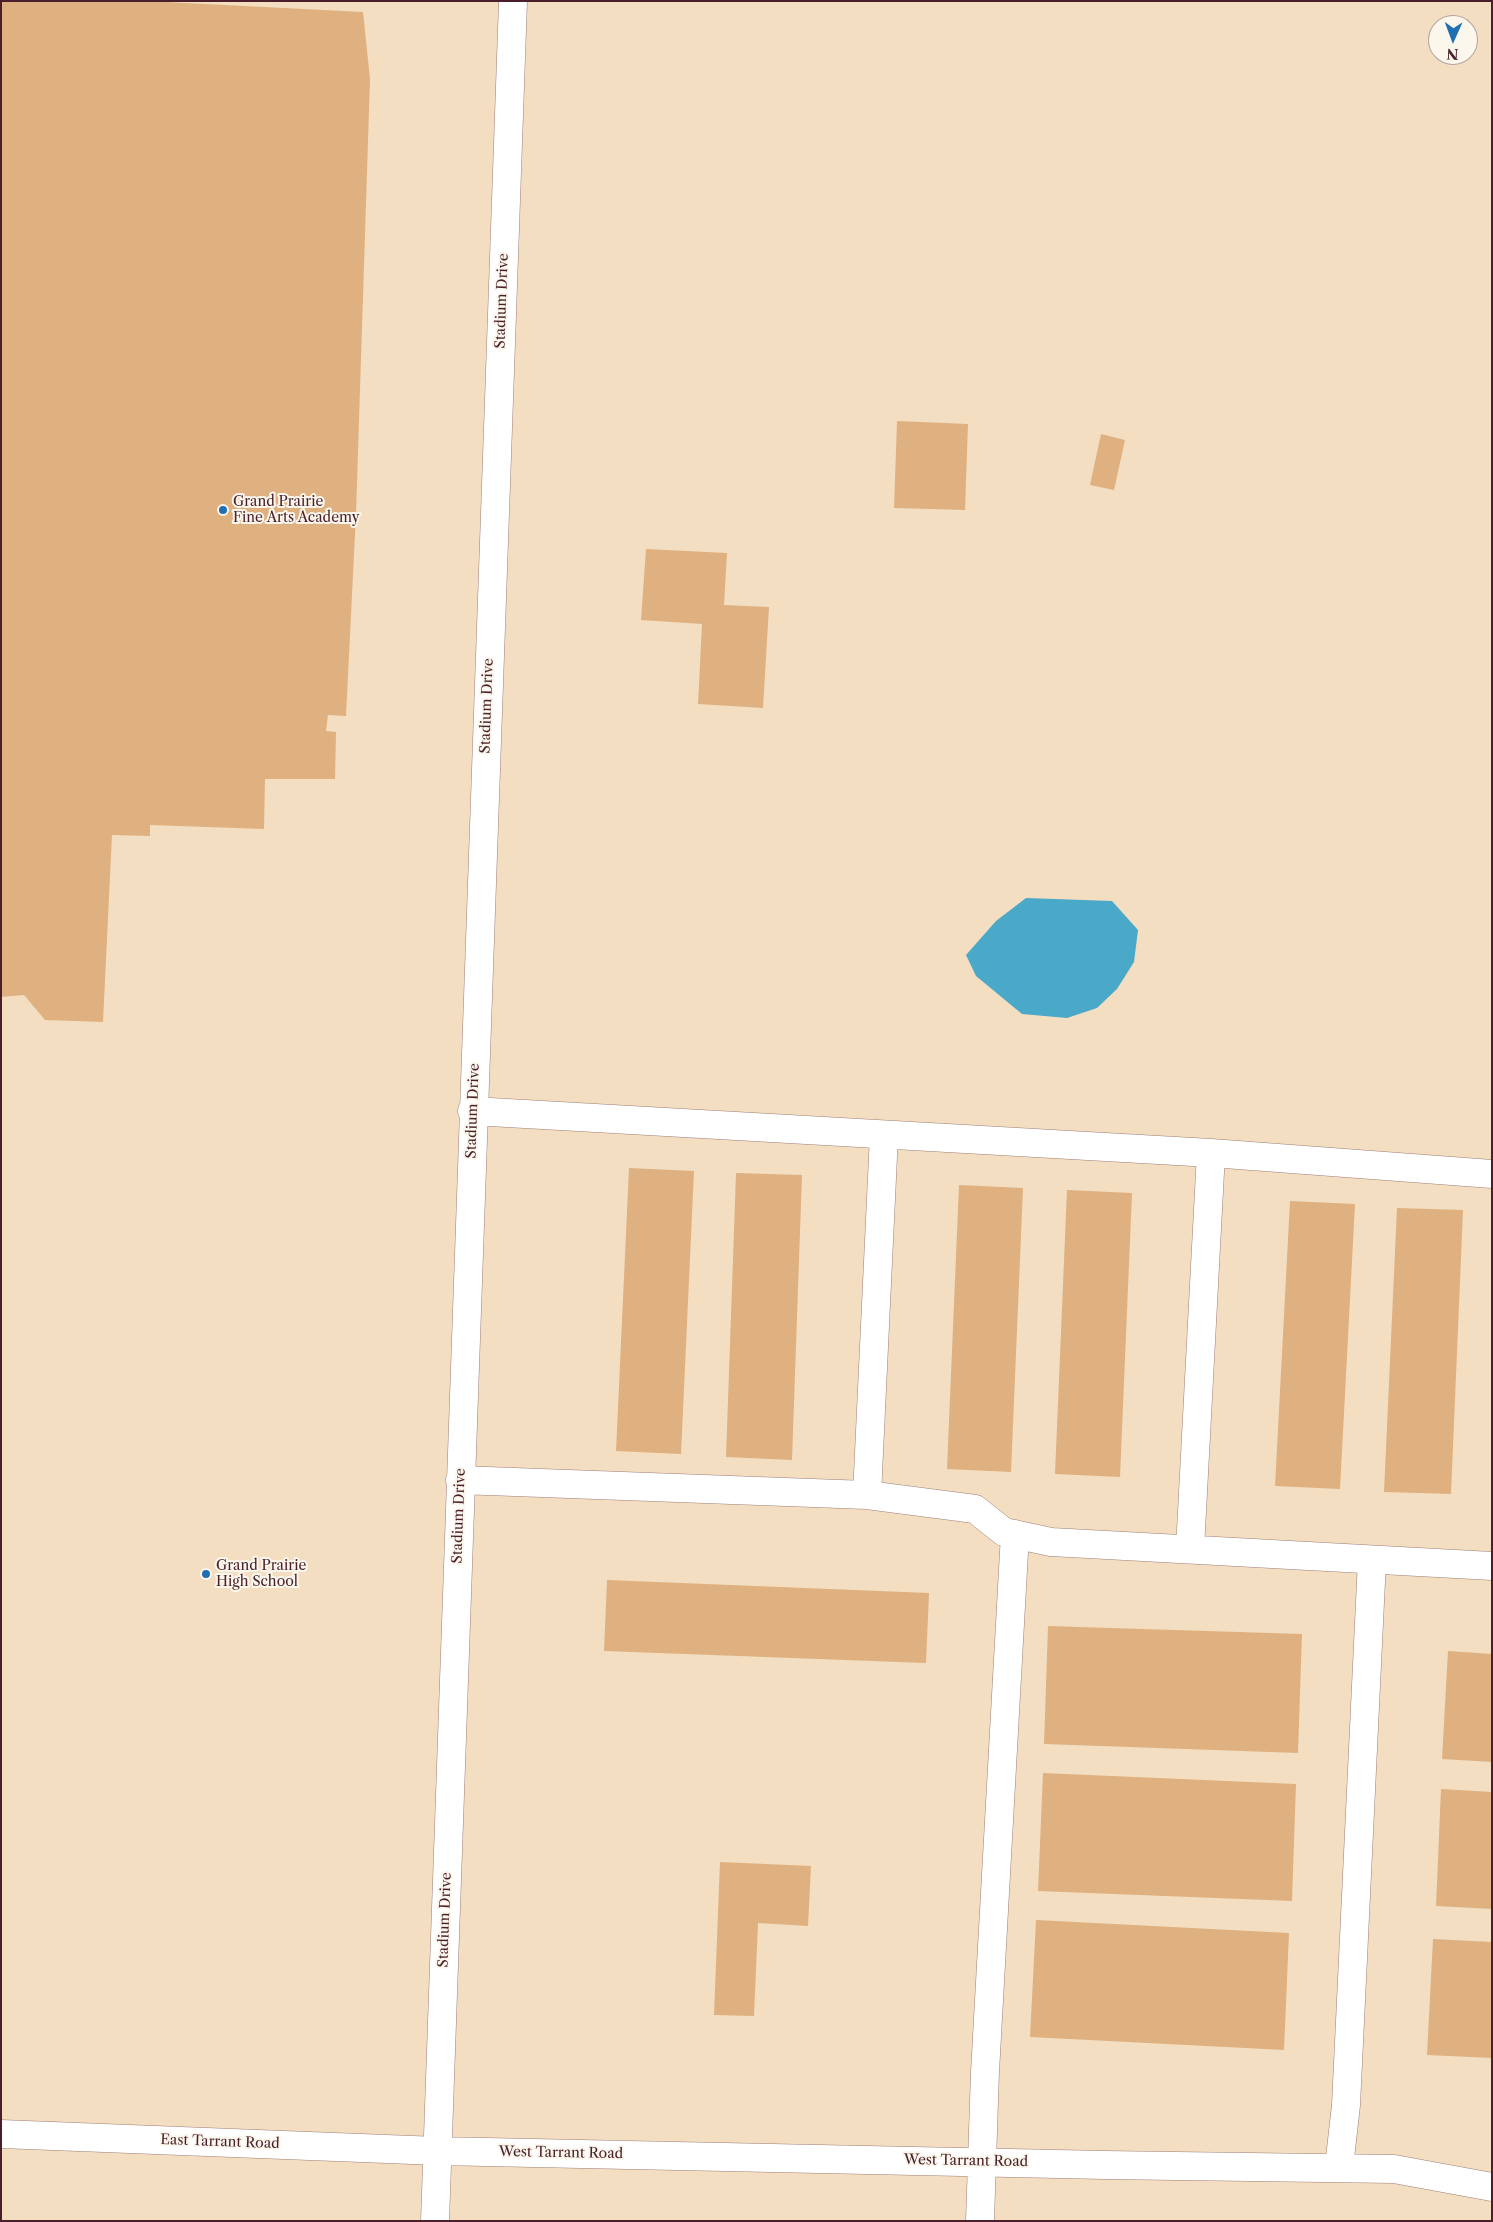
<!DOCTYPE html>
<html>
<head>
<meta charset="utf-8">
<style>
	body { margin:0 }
	#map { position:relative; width:1493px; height:2222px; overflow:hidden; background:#f3dec1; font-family:"Libre Caslon Text",serif }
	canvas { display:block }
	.frame { position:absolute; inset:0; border:2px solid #4a1f2b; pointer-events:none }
	.north { position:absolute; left:1428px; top:15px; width:50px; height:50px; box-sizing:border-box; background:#fbf7ec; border:1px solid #b4a19f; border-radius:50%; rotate:182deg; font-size:14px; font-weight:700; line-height:20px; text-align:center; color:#4a1f2b }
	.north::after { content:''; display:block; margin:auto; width:18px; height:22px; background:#1f6fb2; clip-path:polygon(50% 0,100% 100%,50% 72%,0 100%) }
</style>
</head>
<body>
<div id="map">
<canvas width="1493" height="2222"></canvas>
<div class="frame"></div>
<div class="north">N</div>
</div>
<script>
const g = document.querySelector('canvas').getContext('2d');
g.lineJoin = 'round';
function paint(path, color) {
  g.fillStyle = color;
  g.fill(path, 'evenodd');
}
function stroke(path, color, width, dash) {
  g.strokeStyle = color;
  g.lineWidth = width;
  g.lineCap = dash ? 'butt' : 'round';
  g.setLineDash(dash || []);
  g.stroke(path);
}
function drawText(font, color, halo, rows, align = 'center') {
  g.font = font + ' "Libre Caslon Text",serif';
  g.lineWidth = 4;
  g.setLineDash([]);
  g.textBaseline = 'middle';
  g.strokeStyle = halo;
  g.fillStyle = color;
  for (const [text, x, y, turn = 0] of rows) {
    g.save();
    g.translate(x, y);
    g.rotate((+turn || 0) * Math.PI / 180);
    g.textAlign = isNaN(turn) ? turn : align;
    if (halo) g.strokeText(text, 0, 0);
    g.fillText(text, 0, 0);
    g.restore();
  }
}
paint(new Path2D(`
	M 1026,898 L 1112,901 L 1138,930 L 1134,962 L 1117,989 L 1097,1008 L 1067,1018 L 1022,1014 L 976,976 L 966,955 L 996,921 Z`), '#4aa8c9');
paint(new Path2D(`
	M 1,1 L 146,1 L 363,12 L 370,79 L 356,514 L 346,716 L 328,715 L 326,731 L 336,732 L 335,779 L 265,779 L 264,829 L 150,825 L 150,836 L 112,835 L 103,1022 L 45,1020 L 24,995 L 1,997 Z
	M 897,421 L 968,424 L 965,510 L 894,508 Z
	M 1101,434 L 1125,440 L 1114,490 L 1090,485 Z
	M 646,549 L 727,553 L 724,605 L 769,607 L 763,708 L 698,704 L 702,624 L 641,620 Z
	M 629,1168 L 694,1171 L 681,1454 L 616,1451 Z
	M 736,1173 L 802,1175 L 792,1460 L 726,1457 Z
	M 959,1185 L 1023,1188 L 1011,1472 L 947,1469 Z
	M 1067,1190 L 1132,1193 L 1120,1477 L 1055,1474 Z
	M 1290,1201 L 1355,1204 L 1340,1489 L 1275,1486 Z
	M 1397,1208 L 1463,1210 L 1451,1494 L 1384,1492 Z
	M 607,1580 L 929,1593 L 926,1663 L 604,1651 Z
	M 1048,1626 L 1302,1634 L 1298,1753 L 1044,1744 Z
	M 1448,1651 L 1492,1654 L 1492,1762 L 1442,1759 Z
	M 1043,1773 L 1296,1784 L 1292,1901 L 1038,1891 Z
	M 1441,1789 L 1492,1792 L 1492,1909 L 1436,1906 Z
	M 720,1862 L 811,1866 L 808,1926 L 758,1923 L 754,2016 L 714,2015 Z
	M 1036,1920 L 1289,1933 L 1284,2050 L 1030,2037 Z
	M 1433,1939 L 1492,1942 L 1492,2058 L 1427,2055 Z`), '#dfb180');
const minor = new Path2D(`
	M 472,1111 L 1211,1153 L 1492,1174
	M 460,1480 L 867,1495 L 975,1509 L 1004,1532 L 1051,1542 L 1492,1566
	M 867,1495 L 884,1135
	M 1190,1549 L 1211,1153
	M 1,2134 L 438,2151 L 1105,2165 L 1394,2169 L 1492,2187
	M 1339,2167 L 1346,2105 L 1372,1560
	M 435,2221 L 513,1
	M 980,2221 L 985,2072 L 1015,1534`);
stroke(minor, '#9e7e76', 29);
stroke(minor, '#fff', 28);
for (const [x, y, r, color] of [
	[223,510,5,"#1f6fb2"],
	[206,1574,5,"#1f6fb2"]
]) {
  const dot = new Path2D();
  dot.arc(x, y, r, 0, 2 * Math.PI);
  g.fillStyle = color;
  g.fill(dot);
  stroke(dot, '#fbf7ec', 2);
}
drawText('14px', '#4a1f2b', '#fbf7ec', [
	["Stadium Drive",502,301,-88],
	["Stadium Drive",487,706,-88],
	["Stadium Drive",473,1111,-88],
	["Stadium Drive",459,1516,-88],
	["Stadium Drive",445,1920,-88],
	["East Tarrant Road",220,2142,2],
	["West Tarrant Road",561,2153,1],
	["West Tarrant Road",966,2161,1]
]);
drawText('14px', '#4a1f2b', '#fbf7ec', [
	["Grand Prairie",233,502],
	["Fine Arts Academy",233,518],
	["Grand Prairie",216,1566],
	["High School",216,1582]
], 'left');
</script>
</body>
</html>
